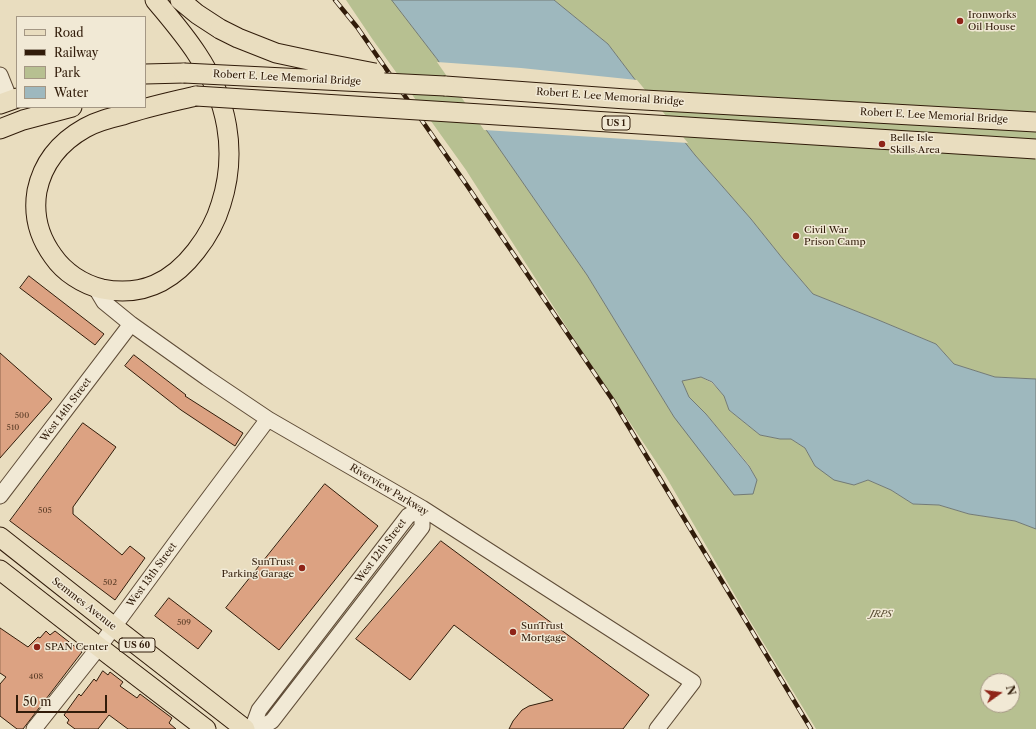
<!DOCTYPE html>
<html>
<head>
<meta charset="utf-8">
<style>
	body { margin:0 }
	#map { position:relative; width:1036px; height:729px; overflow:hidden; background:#e9ddbf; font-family:"Libre Caslon Text",serif }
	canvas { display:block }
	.legend { position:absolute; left:16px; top:16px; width:130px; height:92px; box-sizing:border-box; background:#f1e9d5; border:1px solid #a49784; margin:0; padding:5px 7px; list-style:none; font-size:12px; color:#311c0a }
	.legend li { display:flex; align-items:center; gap:8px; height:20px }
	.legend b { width:20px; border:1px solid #a49784 }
	.north { position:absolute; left:980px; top:673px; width:40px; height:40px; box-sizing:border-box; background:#f1e9d5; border:1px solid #a49784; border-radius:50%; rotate:76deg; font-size:11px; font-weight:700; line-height:16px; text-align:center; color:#311c0a }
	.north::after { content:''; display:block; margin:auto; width:14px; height:18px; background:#8f2418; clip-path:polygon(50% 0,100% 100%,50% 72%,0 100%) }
	.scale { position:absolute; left:16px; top:695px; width:91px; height:18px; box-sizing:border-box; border:2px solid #311c0a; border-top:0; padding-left:5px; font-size:12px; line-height:14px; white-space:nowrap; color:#311c0a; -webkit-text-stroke:3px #f1e9d5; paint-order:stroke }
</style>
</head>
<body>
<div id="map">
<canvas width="1036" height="729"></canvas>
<ul class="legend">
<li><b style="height:5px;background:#e9ddbf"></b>Road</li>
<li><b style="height:5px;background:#311c0a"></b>Railway</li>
<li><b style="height:11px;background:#b7c091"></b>Park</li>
<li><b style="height:11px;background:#9eb8be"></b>Water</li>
</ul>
<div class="north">N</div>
<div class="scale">50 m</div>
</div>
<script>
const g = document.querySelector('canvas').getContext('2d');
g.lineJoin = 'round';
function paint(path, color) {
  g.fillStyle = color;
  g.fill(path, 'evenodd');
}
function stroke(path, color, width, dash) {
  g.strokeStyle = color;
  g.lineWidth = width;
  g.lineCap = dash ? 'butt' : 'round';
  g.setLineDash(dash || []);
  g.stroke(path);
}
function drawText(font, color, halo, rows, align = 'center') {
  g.font = font + ' "Libre Caslon Text",serif';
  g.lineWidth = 3;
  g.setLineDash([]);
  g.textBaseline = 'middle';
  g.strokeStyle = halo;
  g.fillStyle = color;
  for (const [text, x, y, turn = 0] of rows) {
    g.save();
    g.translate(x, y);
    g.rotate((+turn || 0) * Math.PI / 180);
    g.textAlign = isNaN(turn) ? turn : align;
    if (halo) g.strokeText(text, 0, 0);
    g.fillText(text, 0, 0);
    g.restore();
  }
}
paint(new Path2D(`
	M 346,0 L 392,0 L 437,59 L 587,275 L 674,417 L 757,480 L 749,465 L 706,414 L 689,397 L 682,381 L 701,377 L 712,383 L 724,396 L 729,410 L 760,435 L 780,439 L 791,439 L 805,448 L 815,466 L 854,485 L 868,480 L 891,490 L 913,504 L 939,505 L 969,514 L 1016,521 L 1036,529 L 1036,729 L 816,729 L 747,616 L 665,475 L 580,348 L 466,170 L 373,40 ZM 988,681 L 1012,681 L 1012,705 L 988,705 Z
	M 554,0 L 1036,0 L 1036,379 L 995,377 L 954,364 L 936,344 L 876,319 L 813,294 L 783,259 L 751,219 L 695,155 L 633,77 L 608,44 Z`), '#b7c091');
const water = new Path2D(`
	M 392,0 L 554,0 L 608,44 L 633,77 L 695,155 L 751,219 L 783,259 L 813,294 L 876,319 L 936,344 L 954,364 L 995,377 L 1036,379 L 1036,529 L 1015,521 L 969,514 L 939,505 L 913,504 L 891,490 L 868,480 L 854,485 L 834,480 L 815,466 L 805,448 L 791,439 L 780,439 L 760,435 L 729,410 L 724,396 L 712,382 L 701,377 L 682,381 L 689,397 L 706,414 L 749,466 L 757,480 L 753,494 L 734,495 L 674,417 L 587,275 L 437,59 Z`);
paint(water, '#9eb8be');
stroke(water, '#727a76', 1);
paint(new Path2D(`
	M 437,62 L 521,68 L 637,80 L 688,143 L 484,130 Z`), '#e9ddbf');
const building = new Path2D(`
	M 29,276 L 104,334 L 95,345 L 20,288 Z
	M 0,353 L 52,399 L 0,458 Z
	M 134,355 L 186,395 L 185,396 L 243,433 L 235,446 L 181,410 L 125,366 Z
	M 83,423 L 116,447 L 73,507 L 73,514 L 122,555 L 130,546 L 145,558 L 115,600 L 10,521 Z
	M 325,484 L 378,526 L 279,650 L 226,608 Z
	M 441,541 L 649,695 L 623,729 L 509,729 L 513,721 L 522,710 L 529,706 L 553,700 L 454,625 L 410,680 L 356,639 Z
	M 169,598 L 212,631 L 198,649 L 155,616 Z
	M 0,628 L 28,647 L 38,637 L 40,638 L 46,631 L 50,635 L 55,631 L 82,652 L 23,729 L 17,729 L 0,716 L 0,684 L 6,677 L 0,673 Z
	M 103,671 L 108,675 L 110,672 L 123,682 L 120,686 L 137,698 L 140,694 L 172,718 L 169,723 L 176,729 L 128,729 L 109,715 L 98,729 L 75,729 L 67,723 L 69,720 L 64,715 L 79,694 L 81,696 L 94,679 L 96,681 Z`);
paint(building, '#dca282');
stroke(building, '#311c0a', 1);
const minor = new Path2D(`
	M 0,75 L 10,100
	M 95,287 L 104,302 L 131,324 L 207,378 L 268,419 L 422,508 L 693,682 L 657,729
	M 0,496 L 131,324
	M 34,729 L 99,647 L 182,534 L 268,419
	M 252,729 L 259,710 L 408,516 L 422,508 L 422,527 L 272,721 L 258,729`);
const major = new Path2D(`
	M 155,0 C 169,17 184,34 197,54 C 227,99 238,151 221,204 C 216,221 207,237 196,251 C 172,282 142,297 102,289 C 82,284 64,272 53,256 C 39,237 33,215 37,191 C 43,162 60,142 85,128 C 97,121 110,118 123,115 C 147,107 171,102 196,96
	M 180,0 L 197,14 L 220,29
	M 145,74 L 184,73
	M 445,86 L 626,99 L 1036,122
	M 0,104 L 17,98
	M 0,129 L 23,120 L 72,107
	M 0,537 L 114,627 L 245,729
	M 0,570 L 99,647 L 206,729`);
stroke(minor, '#5f4c37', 17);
stroke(major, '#311c0a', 21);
stroke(minor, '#f1e9d5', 15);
stroke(major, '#e9ddbf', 19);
const rail = new Path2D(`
	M 335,0 L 357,27 L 466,184 L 612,399 L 811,729`);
stroke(rail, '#311c0a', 4.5);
stroke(rail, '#f1e9d5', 3, [9]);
const majorBridge = new Path2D(`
	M 220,29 L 238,38 L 276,53 L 318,62 L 375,73
	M 184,73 L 445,86
	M 196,96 L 1036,149`);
stroke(majorBridge, '#311c0a', 21, []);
stroke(majorBridge, '#e9ddbf', 19);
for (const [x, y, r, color] of [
	[960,21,4,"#8f2418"],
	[882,144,4,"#8f2418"],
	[796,236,4,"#8f2418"],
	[302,568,4,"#8f2418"],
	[513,632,4,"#8f2418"],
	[37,647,4,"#8f2418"]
]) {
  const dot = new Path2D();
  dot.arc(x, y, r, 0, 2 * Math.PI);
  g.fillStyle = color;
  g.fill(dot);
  stroke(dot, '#f1e9d5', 1.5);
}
drawText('8px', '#5c3e28', null, [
	["500",22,416],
	["510",13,428],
	["505",45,511],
	["502",110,583],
	["509",184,623],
	["408",36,677]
]);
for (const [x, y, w] of [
	[616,123,28],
	[137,645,36]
]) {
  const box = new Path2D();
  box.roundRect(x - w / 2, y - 7, w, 14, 3);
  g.fillStyle = '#f1e9d5';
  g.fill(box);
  stroke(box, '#311c0a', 1);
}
drawText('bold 9px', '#311c0a', null, [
	["US 1",616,123],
	["US 60",137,645]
]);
drawText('10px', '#311c0a', '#f1e9d5', [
	["Ironworks",968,15],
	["Oil House",968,27],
	["Belle Isle",890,138],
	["Skills Area",890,150],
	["Civil War",804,230],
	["Prison Camp",804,242],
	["SunTrust",294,562,"right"],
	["Parking Garage",294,574,"right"],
	["SunTrust",521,626],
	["Mortgage",521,638],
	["SPAN Center",45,647]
], 'left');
drawText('10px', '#311c0a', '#f1e9d5', [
	["Robert E. Lee Memorial Bridge",287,78,3],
	["Robert E. Lee Memorial Bridge",610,97,4],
	["Robert E. Lee Memorial Bridge",934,116,3],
	["West 14th Street",66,410,-53],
	["Riverview Parkway",389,490,31],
	["West 12th Street",381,551,-53],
	["West 13th Street",152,575,-54],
	["Semmes Avenue",84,604,38]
]);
drawText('italic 10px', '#594d32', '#f1e9d5', [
	["JRPS",881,614]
]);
</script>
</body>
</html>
